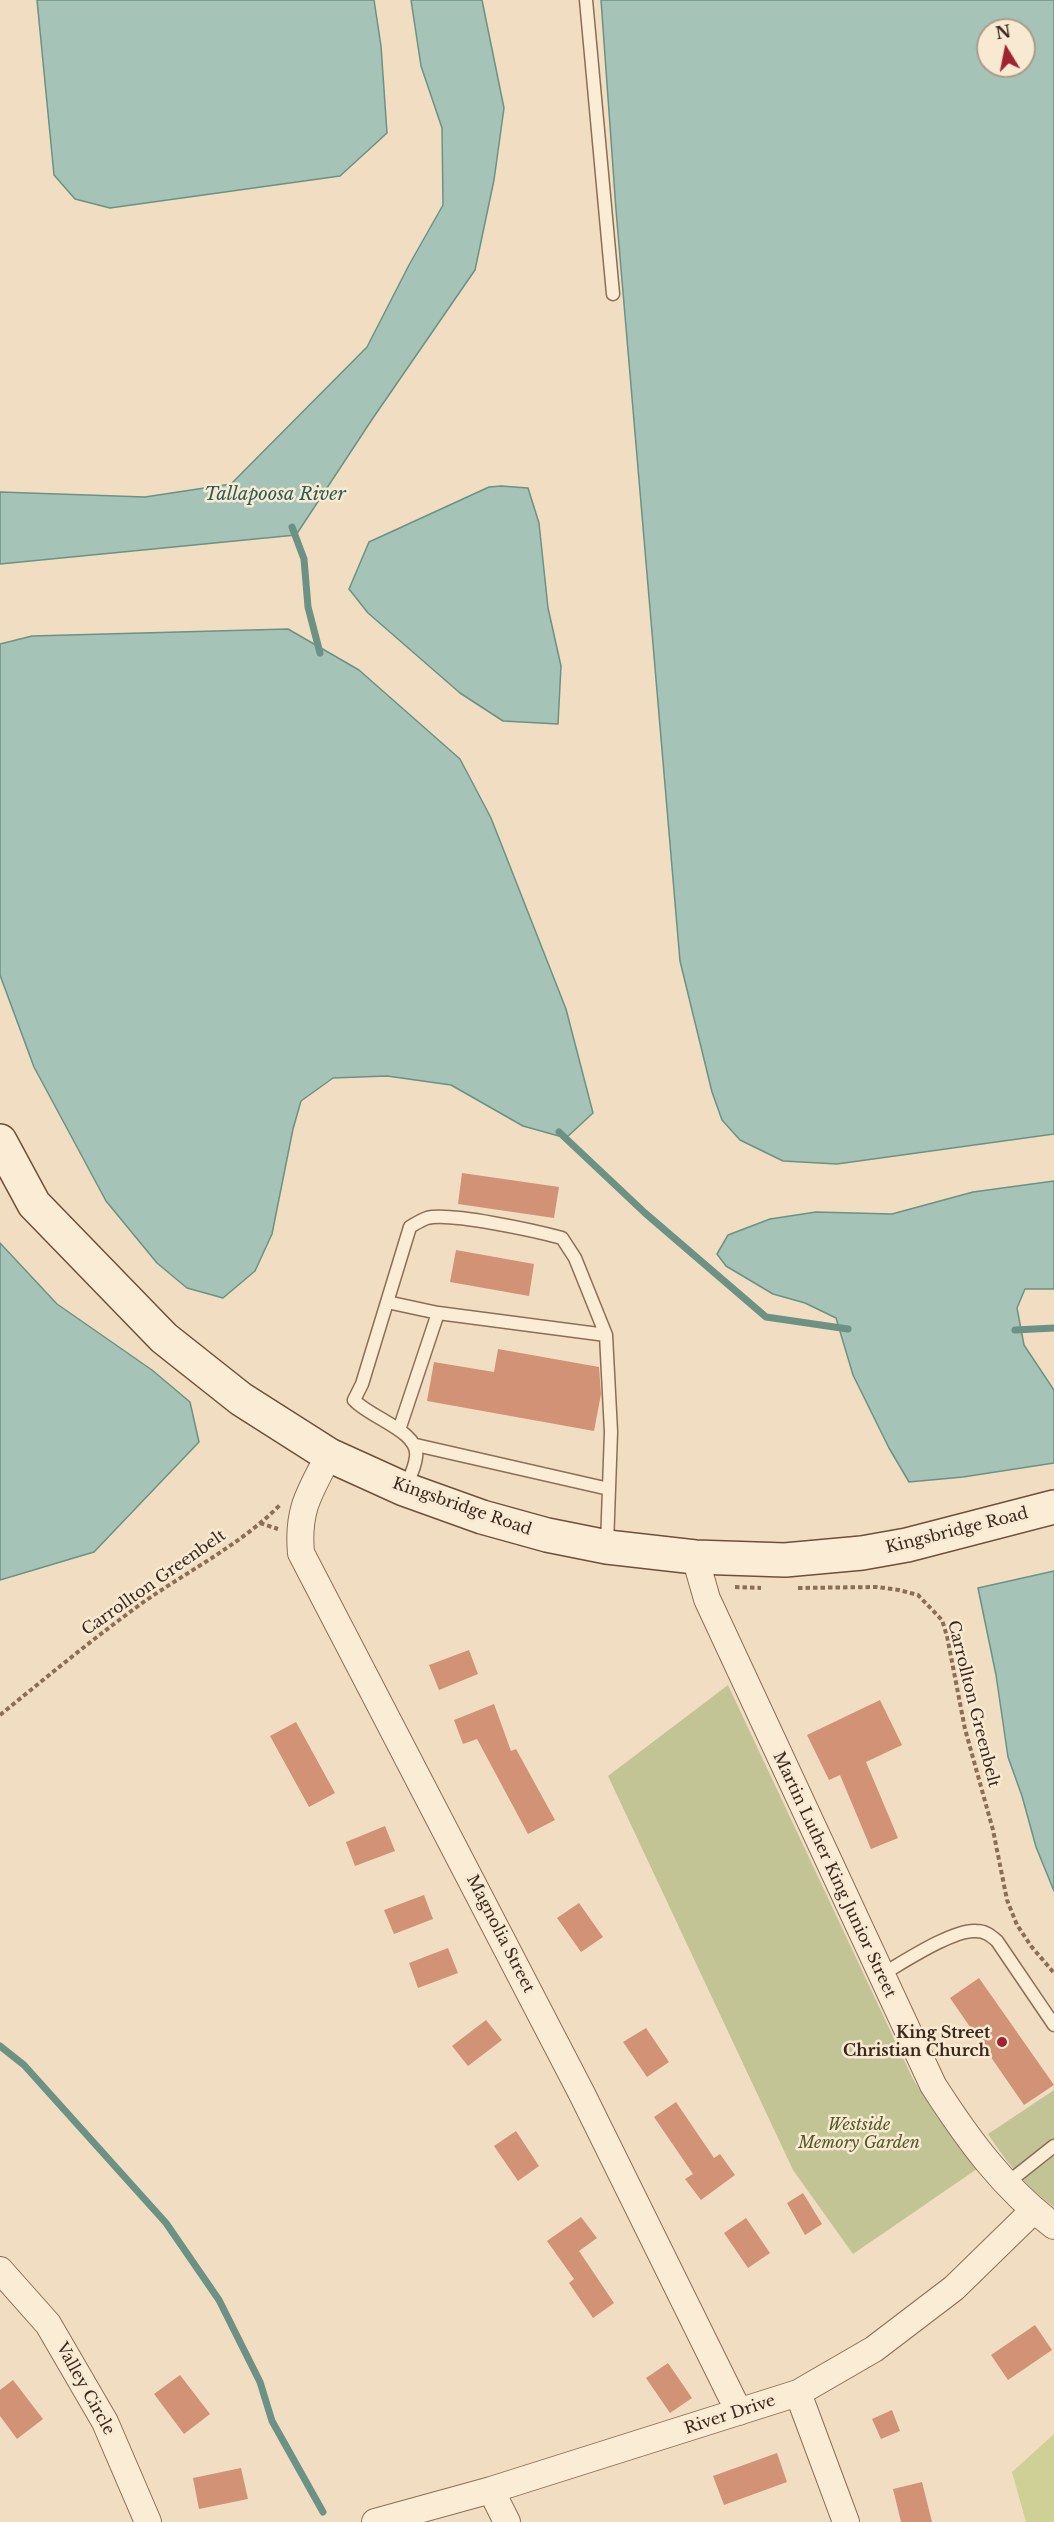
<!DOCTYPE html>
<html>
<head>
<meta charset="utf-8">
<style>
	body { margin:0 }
	#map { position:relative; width:1054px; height:2522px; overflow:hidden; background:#f1dec2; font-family:"Libre Baskerville",serif }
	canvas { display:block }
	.north { position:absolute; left:976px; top:18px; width:60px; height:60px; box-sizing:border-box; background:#f8e9d2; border:2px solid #ac9c8a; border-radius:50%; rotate:350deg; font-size:16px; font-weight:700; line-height:24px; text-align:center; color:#3b281d }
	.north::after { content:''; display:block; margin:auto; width:21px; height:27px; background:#a02331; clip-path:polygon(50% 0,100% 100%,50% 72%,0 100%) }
</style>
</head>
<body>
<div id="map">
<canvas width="1054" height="2522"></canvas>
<div class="north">N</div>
</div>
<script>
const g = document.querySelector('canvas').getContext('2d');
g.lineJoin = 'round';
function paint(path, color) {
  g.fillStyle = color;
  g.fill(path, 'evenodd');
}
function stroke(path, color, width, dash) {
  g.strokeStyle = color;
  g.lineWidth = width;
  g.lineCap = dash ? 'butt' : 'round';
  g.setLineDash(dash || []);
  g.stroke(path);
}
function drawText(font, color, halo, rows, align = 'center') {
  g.font = font + ' "Libre Baskerville",serif';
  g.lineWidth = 5;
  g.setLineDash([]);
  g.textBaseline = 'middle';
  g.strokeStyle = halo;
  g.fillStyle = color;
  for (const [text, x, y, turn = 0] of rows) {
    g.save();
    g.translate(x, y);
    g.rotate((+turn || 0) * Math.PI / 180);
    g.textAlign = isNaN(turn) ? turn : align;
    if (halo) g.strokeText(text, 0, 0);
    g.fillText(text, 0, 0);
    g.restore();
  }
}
paint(new Path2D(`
	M 1054,2434 L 1054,2522 L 1026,2522 L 1012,2472 Z`), '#cfd095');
paint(new Path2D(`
	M 728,1685 L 913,2079 L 938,2118 L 977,2169 L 853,2254 L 793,2170 L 608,1776 Z
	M 1054,2090 L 1054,2207 C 1025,2186 1008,2164 988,2134 Z`), '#c3c495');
const water = new Path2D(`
	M 37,0 L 374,0 L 381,46 L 387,133 L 340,176 L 110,208 L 75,199 L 54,175 Z
	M 411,0 L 482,0 L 504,108 L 494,180 L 475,270 L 373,418 L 296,535 L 0,564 L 0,492 L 145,497 L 231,484 L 367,347 L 409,265 L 443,205 L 442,128 L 421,66 Z
	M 601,0 L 1054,0 L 1054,1134 L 837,1164 L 783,1161 L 740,1140 L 722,1120 L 712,1092 L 680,961 L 616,210 ZM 988,30 L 1024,30 L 1024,66 L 988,66 Z
	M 501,486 L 528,488 L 539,523 L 548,608 L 561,666 L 558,724 L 503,721 L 460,693 L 368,613 L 349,589 L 369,542 L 489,487 Z
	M 288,629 L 359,670 L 460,759 L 491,818 L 566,1009 L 593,1113 L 566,1138 L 523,1126 L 451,1085 L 387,1076 L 333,1078 L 301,1101 L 293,1129 L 272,1234 L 255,1271 L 223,1298 L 187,1288 L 157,1263 L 106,1201 L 34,1067 L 0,975 L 0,644 L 32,636 Z
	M 1054,1181 L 1054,1289 L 1025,1289 L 1017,1308 L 1024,1345 L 1054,1390 L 1054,1463 L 963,1477 L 909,1482 L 889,1448 L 853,1375 L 836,1318 L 805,1303 L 773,1294 L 726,1266 L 717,1254 L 728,1235 L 770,1219 L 816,1212 L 892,1214 L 973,1192 Z
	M 0,1243 L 57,1304 L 152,1370 L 190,1402 L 199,1442 L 94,1552 L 0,1580 Z
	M 1054,1571 L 1054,1891 L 1036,1847 L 1022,1796 L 1008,1757 L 996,1675 L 978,1588 Z`);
paint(water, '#a5c3b7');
stroke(water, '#6b9284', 1.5);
stroke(new Path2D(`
	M 292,527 L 304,559 L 308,607 L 320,653
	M 559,1132 L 645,1213 L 766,1317 L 848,1329
	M 1015,1330 L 1054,1328
	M 0,2046 L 24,2065 L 166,2223 L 219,2300 L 260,2382 L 272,2421 L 323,2512`), '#6b9284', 7);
paint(new Path2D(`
	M 462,1173 L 559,1187 L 554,1218 L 458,1204 Z
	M 456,1250 L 534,1264 L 529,1296 L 450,1282 Z
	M 498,1349 L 599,1367 L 601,1394 L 594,1431 L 427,1401 L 434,1362 L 494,1372 Z
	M 469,1650 L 478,1674 L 439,1690 L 429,1665 Z
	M 880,1700 L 902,1745 L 866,1762 L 898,1838 L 871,1849 L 840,1775 L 829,1780 L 807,1735 Z
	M 494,1704 L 511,1751 L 516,1749 L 555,1820 L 528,1834 L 477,1739 L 463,1744 L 454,1720 Z
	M 296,1722 L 335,1793 L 309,1807 L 270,1736 Z
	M 385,1826 L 395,1851 L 355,1866 L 346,1842 Z
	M 424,1895 L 433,1919 L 394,1934 L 384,1910 Z
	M 579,1903 L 603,1937 L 581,1952 L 557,1918 Z
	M 448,1948 L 458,1973 L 418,1988 L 409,1963 Z
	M 979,1978 L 1054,2085 L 1024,2105 L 950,1998 Z
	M 486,2020 L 502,2040 L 468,2066 L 452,2046 Z
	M 646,2028 L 669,2062 L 647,2077 L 623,2042 Z
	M 676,2102 L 714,2158 L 720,2154 L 735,2175 L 701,2200 L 685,2179 L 693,2174 L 654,2117 Z
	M 516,2131 L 539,2166 L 518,2181 L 494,2146 Z
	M 803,2193 L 822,2224 L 805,2235 L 787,2203 Z
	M 581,2217 L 597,2238 L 579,2251 L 614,2303 L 593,2318 L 569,2283 L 574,2279 L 547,2241 Z
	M 746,2218 L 770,2253 L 748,2268 L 724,2233 Z
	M 1035,2325 L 1052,2350 L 1008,2380 L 991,2355 Z
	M 668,2363 L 692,2398 L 670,2413 L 646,2378 Z
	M 180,2375 L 210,2414 L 184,2434 L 154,2394 Z
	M 13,2380 L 43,2419 L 17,2439 L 0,2416 L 0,2390 Z
	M 892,2410 L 900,2431 L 881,2439 L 872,2419 Z
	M 777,2453 L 787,2482 L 724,2505 L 713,2476 Z
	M 241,2468 L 248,2499 L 199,2509 L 193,2478 Z
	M 922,2482 L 932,2522 L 901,2522 L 893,2489 Z`), '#d29275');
const lane = new Path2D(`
	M 586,0 L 613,294
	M 387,1302 L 438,1313
	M 399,1430 L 438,1313 L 606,1335
	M 416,1445 L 609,1489
	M 405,1488 C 409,1479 415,1468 416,1457 C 420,1431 370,1418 354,1400 L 362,1384 L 410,1227 C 415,1224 421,1220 427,1218 C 450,1212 536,1231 562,1238 L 575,1258 L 606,1335 L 611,1432 L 607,1545
	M 881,1975 C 902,1963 953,1929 976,1931 C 985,1931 990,1935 997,1941 L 1054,2025
	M 1006,2184 L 1054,2146`);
const street = new Path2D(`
	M 329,1455 C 310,1492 297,1509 301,1553 L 582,2094 L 739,2412
	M 695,1557 L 707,1599 L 933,2085 C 967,2138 1003,2188 1054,2226
	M 0,2270 L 48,2324 L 105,2422 L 148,2522
	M 798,2393 L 846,2522
	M 491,2490 L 507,2522
	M 375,2522 L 491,2490 L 798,2393 L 874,2349 L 954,2288 L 1033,2211`);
const secondary = new Path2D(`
	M 0,1141 L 34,1204 L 164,1338 L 241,1399 L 329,1455 L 404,1489 L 482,1517 L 547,1535 L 607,1547 L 695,1557 L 785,1560 L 862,1553 L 907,1545 L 1054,1507`);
stroke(lane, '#8c6e58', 15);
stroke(street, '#8c6e58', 28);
stroke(secondary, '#6e4f3b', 36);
stroke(new Path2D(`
	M 260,1523 L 278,1529
	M 735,1587 L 761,1588
	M 798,1588 L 877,1587 L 899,1590 L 918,1595 L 942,1620 L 947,1636 L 965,1729 L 993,1830 L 1007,1900 L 1017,1925 L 1031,1946 L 1054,1973
	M 0,1715 C 48,1676 95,1637 145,1601 C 190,1570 241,1544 280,1505`), '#8c6e58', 4, [4.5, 3]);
stroke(lane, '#fbecd6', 12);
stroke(street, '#fbecd6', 26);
stroke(secondary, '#fbecd6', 33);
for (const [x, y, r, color] of [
	[1002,2042,6,"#a02331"]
]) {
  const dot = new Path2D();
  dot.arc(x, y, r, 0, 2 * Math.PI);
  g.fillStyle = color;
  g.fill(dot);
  stroke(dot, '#f8e9d2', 2);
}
drawText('16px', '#3b281d', '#f8e9d2', [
	["Kingsbridge Road",462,1507,19],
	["Kingsbridge Road",957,1531,-14],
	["Carrollton Greenbelt",154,1583,-35],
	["Carrollton Greenbelt",973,1704,76],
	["Martin Luther King Junior Street",834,1875,65],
	["Magnolia Street",500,1934,63],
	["Valley Circle",85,2389,61],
	["River Drive",730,2415,-18]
]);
drawText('bold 16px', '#3b281d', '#f8e9d2', [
	["King Street",990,2033],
	["Christian Church",990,2051]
], 'right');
drawText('italic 16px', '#515922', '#f8e9d2', [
	["Westside",859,2125],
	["Memory Garden",859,2143]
]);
drawText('italic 18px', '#2b5c54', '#f8e9d2', [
	["Tallapoosa River",275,495]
]);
</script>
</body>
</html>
